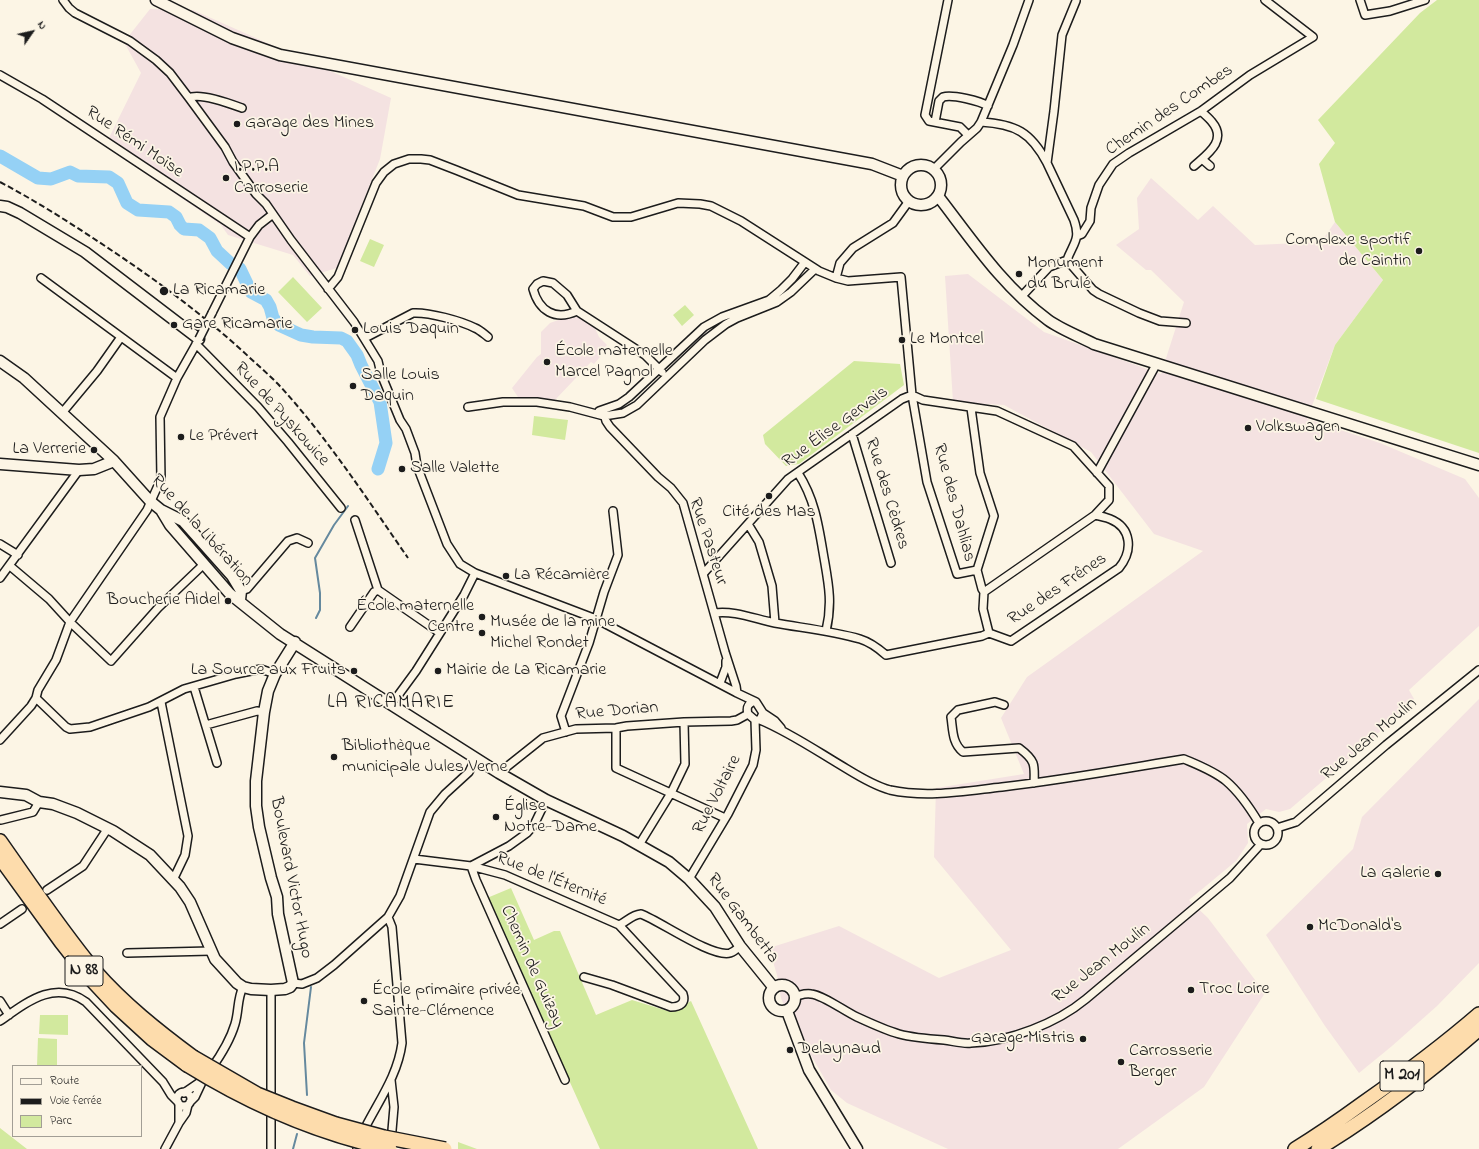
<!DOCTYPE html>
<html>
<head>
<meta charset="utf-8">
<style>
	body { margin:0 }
	#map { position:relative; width:1479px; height:1149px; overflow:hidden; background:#fcf5e5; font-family:"Indie Flower",sans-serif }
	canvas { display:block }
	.legend { position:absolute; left:12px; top:1065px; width:130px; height:72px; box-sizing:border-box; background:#fcf5e5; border:1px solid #a29e95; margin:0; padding:5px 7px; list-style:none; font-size:12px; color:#1c1c1c }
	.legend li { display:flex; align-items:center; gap:8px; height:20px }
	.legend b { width:20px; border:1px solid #a29e95 }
	.north { position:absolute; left:12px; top:12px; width:40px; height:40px; -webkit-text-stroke:3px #fcf5e5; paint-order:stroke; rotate:56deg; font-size:11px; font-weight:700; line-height:16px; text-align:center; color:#1c1c1c }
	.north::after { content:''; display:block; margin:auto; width:14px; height:18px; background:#1c1c1c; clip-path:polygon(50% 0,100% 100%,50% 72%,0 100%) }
</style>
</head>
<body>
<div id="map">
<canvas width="1479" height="1149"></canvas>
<ul class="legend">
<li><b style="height:5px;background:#fcf5e5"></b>Route</li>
<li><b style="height:5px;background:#1c1c1c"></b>Voie ferrée</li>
<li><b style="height:11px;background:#d2e99e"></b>Parc</li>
</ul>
<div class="north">N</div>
</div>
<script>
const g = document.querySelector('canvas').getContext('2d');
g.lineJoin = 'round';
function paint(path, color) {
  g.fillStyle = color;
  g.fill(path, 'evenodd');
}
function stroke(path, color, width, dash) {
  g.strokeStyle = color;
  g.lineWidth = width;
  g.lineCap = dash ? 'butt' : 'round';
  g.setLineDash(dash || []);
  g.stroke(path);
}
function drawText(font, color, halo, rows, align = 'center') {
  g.font = font + ' "Indie Flower",sans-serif';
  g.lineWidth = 3.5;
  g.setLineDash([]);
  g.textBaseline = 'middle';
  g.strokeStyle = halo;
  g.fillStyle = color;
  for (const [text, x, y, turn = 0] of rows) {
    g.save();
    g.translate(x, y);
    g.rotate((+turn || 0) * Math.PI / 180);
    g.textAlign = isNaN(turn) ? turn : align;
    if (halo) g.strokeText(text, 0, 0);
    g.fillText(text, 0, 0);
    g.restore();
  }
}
paint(new Path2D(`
	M 150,9 L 193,10 L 391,98 L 380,159 L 337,268 L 310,276 L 293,255 L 228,235 L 221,225 L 105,146 L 141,73 L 124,42 Z
	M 1151,178 L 1198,220 L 1213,206 L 1255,245 L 1321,242 L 1335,222 L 1383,280 L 1335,345 L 1307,419 L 1380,443 L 1465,479 L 1479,498 L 1479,626 L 1409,690 L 1414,699 L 1373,738 L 1290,809 L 1279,812 L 1266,809 L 1247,824 L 1248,843 L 1236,861 L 1189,900 L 1208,918 L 1265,993 L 1204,1087 L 1118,1149 L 948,1149 L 847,1103 L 831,1090 L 787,1013 L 781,998 L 777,975 L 769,948 L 839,926 L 939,978 L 1011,950 L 934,857 L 936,788 L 1024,774 L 1001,718 L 1027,677 L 1203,551 L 1154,534 L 1091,452 L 1004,405 L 953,402 L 945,276 L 968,274 L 1044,332 L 1161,374 L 1184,302 L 1151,270 L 1146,270 L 1116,245 L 1139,229 L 1137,198 Z
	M 579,317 L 595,328 L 599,337 L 607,345 L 598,355 L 600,357 L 594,364 L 591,362 L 555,400 L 518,397 L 512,388 L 537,357 L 541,354 L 541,332 L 550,323 L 564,318 Z
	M 1479,699 L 1479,963 L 1437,1006 L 1392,1046 L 1359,1073 L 1325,1026 L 1266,935 L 1353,849 L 1362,817 Z`), '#f4e2e1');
paint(new Path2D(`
	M 1437,0 L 1479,0 L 1479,453 L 1316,399 L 1335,345 L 1383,280 L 1335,222 L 1319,164 L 1335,143 L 1318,120 L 1420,13 Z
	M 370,239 L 384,245 L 374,267 L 360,261 Z
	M 293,277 L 322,308 L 307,322 L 278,292 Z
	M 685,305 L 694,315 L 682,326 L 673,315 Z
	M 854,361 L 900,364 L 904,385 L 799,464 L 786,466 L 765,444 L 763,435 Z
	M 534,416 L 568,420 L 565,440 L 532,435 Z
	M 511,888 L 534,940 L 554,931 L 560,931 L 596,1015 L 632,1000 L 671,1012 L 691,1001 L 758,1149 L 600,1149 L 487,898 Z
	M 40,1015 L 68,1015 L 68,1035 L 39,1034 Z
	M 38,1038 L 57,1039 L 57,1066 L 37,1066 Z
	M 0,1128 L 27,1149 L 0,1149 Z
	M 458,1142 L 477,1149 L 458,1149 Z`), '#d2e99e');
stroke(new Path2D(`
	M 316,618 L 320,610 L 320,593 L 315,558 L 334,525 L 348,506
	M 307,1095 L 304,1043 L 311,987
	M 293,1149 L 297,1134`), '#65899e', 2);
stroke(new Path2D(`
	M 0,156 L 38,178 L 51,179 L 70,172 L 78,176 L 109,177 L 118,183 L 127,203 L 138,210 L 169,212 L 176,217 L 180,225 L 184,229 L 199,230 L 210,238 L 217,251 L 231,264
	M 240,269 L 251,292 L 266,300 L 270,307 L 273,318 L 279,325 L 301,335 L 313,337 L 341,338 L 347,341 L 357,355 L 361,365 L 380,402 L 386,443 L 378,469`), '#95d1f5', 13);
const street = new Path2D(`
	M 63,0 L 69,8 L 75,13 L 130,41 L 156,60 L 170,73 L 189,98 L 225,147 L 233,162 L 256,194 L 266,204 L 291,240 L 354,322 L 378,361 L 381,374 L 400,420 L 406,429 L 415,453 L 417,466 L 447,544 L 460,564 L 475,573 L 596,619 L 737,693 L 754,701
	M 948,0 L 925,115 L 929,121 L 960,127 L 968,135
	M 1360,0 L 1365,15 L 1390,11 L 1425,0
	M 0,75 L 42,99 L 250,237
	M 189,98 C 199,92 231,104 242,108
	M 935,122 L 939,101 L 943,97 C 952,94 980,101 988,106
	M 981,122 C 1015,124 1031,132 1047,163
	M 1202,159 L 1210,166
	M 1194,166 C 1206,155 1228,141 1212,122 C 1209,118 1205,115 1201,111
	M 934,169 L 961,142 L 977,128 L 981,122 L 1013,45 L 1029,0
	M 1077,236 L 1082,234 L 1090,221 L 1091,208 L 1099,185 L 1113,164 L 1129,153 L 1201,111 L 1250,75 L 1313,37 L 1265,0
	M 1067,260 L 1093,290 L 1099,294 L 1139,313 L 1160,321 L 1186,323
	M 41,278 L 177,378
	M 836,278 L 840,263 L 853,248 L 893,223 L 909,201
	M 328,289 L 338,277 L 376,183 L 384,172 L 394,164 L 409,159 L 421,159 L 430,160 L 456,170 L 518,195 L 584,206 L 613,217 L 631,217 L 678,203 L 700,204 L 711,206 L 741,221 L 819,271 L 836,278 L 848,281 L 901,277 L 912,395 L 927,482 L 957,574 L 977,570
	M 1021,297 L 1049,267 L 1067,260 C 1073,243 1081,240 1074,220 L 1047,163 L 1054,111 L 1062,35 L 1076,1
	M 577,311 C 555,321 539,311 533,289 L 537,284 L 543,281 L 553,283 L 567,295 L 577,311 L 645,355 L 662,372
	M 212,313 L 250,237 L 259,225 L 273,214
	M 365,338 L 413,313 C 429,312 461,321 475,328 C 480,330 484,334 488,337
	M 196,344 L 258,407 L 288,442 L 341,508
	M 468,407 L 503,402 L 537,402 L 570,407 L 604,416 L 623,413 L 637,405 L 705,340 L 726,324 L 737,318 L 777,302 L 791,292 L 815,269
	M 971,408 L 980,473 L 994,516 L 977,570 L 982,589 L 984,592
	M 603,410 L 606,421 L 610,427 L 658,477 L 671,488 L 683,503 L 725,652 L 736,686 L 737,693
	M 599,411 L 619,404 L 629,397 L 704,327 L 722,317 L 769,300 L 781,290 L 792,279 L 805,262
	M 62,413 L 97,371 L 121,337
	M 852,434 L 891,563
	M 798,473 C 814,498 818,522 823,552 C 828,582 833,601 826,631
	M 1097,473 L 1157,363
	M 355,520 L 378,590 L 440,633
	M 748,524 L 759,542 L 772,586 L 775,623
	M 0,544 L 18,555
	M 10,566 L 49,599 L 70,622 L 111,661 L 158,608 L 204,564
	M 703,574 L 788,479 L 902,399 L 912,395 L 923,400 L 997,411 L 1073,446 L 1109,486 L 1109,500 L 1095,515 L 984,592 L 983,609 L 989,633
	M 0,578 L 79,470
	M 241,591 L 247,589 L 288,541 L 297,538 L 308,543
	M 714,613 C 734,610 755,619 775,623 C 803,628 832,631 860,639 C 870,642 878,648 886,655 L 982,636 L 989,633
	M 350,627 L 374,592 L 378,590
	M 989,633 L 1011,641 L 1119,568 C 1133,551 1132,528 1110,519 C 1105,517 1100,516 1095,515
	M 720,683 L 726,667 L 726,661
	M 194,687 L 217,763
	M 36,698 L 66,727 L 70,729 L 90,727 L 149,707 L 184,689 L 236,674 L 261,669 L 275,674
	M 754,701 L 756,702 L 763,713 L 760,720 L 755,720 L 748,714 C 746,707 748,704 754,701 Z
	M 161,702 L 188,836 L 185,855 L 173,880
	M 391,705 L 416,671 L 464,595 L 475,573
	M 1004,705 L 995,702 L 958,710 L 951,717 C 953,730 952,743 963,752 L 1019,748 C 1035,760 1035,764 1034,783
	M 763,713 L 775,721 L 781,728
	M 760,720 C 791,733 818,752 847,769 C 860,777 875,786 890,790 C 927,798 965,791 1002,787 C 1063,780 1123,769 1184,759 C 1198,765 1214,771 1226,781 C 1239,792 1250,808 1259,823
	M 206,725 L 257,711 L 264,712
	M 616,728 L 616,768 L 725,818
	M 566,732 L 561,716 L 589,643 L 604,592 L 618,555 L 613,511
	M 0,740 L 31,706 L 36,698 L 38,690 L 56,660 L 70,622 L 147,510 L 161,479 L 160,417 L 177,378 L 199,339
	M 499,773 L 543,738 L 576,729 L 616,728 L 627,726 L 684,722 L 731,721 L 737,720 L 748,714
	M 1,820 L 33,812 L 39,802
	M1254 833a12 12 0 1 1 24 0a12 12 0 1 1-24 0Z
	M 1277,828 L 1296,822 L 1386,745 L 1479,670
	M 639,845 L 671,793 L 685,764 L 684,722
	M 414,859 L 471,866 L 509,846 L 527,833 L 534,825 L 546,800
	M 471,866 L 505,875 L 619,925 C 628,921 631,915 641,914 C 660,921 712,958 730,953 C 733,952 737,949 740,946
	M 471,866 L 476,880 L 565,1080
	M 689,879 L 728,814 L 753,765 L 756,750 L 755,720
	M 47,890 L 83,866 L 108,828
	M 0,924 L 22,909
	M 127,953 L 211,951
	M 584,977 L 612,985 L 671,1007 C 680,1007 686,1003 683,994 L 619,925
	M 293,983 L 302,984 L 317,978 L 334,965 L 388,917 L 400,896 L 430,812 L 445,794 L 469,772 L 475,759
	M 796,996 C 801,995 805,993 811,994 C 823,995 844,1011 857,1017 C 870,1023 885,1030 899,1034 C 914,1038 929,1039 944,1040 C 953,1041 962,1044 971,1043 C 1009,1042 1057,1023 1086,999 L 1230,878 L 1261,844
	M 0,1001 L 9,1015
	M 0,1021 C 27,1002 55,979 86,1002 L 163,1082 L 171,1095 L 178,1102
	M 211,1069 C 221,1055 230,1041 235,1024 C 239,1011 237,999 243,987
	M 391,1080 L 394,1107 L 391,1142
	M177 1099a7 7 0 1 1 14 0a7 7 0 1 1-14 0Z
	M 184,1093 L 203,1080 L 195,1097 L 190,1102
	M 179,1104 L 179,1123 L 186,1113 L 188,1105
	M 165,1149 L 179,1123
	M 271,1149 L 271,990
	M 357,1149 C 360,1141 363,1133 366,1126 C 380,1099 398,1074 402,1043 L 392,927 L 388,917`);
const secondary = new Path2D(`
	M 156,0 L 232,38 L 280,55 L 872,164 L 903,176
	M901 185a20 20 0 1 1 40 0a20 20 0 1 1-40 0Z
	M 938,196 C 972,240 1003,287 1048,320 C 1060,329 1081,337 1094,344 L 1479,465
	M 0,206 L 7,207 L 20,213 L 85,252 L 199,339
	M 0,361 L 24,378 L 114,461 L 150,501 L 161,510 L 170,525 L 230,594 L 280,634 L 499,773 L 546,800 L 623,836 L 669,862 L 689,879 L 715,907 L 740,946 L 774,988
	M 0,464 L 79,470 L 94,469 L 114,461
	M 161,510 L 183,521 L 232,576 L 241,591 L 240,600
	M 0,792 L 26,795 L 39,802 L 53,804 L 77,813 L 113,831 L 150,855 L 180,887 L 190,902 L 215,959 L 237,983 L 243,987 L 251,989 L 271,990 L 285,989 L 290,987 L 293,983 L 278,914 L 277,897 L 271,878 L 259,827 L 256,806 L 256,781 L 264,712 L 268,691 L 275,674 L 295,642
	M769 998a13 13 0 1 1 26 0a13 13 0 1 1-26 0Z
	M 787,1011 L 809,1070 L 857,1149`);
const highway = new Path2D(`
	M 0,841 C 31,885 61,930 95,971 C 124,1004 158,1031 193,1057
	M 0,858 L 61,942 L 87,975 L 116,1006 L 152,1039 L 187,1065
	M 1295,1149 C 1318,1135 1341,1119 1363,1103 C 1403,1075 1442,1046 1479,1014
	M 1318,1149 C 1375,1114 1429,1073 1479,1029`);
stroke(street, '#1c1c1c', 10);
stroke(secondary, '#1c1c1c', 13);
stroke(highway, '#1c1c1c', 16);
stroke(street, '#fcf5e5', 7);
stroke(secondary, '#fcf5e5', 10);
stroke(highway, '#fddcac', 13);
stroke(new Path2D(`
	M 0,182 C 38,202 75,226 111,250 C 159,282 206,317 249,357 C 259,366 269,375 278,384 C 327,437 367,499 408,558`), '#1c1c1c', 2, [6, 3]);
const streetBridge = new Path2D(`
	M 199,339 L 212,313`);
const highwayBridge = new Path2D(`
	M 193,1057 L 257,1094 L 292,1108 L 336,1124 L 384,1137 L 445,1149
	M 187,1065 C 250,1104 318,1134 390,1149`);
stroke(streetBridge, '#1c1c1c', 10, []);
stroke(highwayBridge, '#1c1c1c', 16, []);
stroke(streetBridge, '#fcf5e5', 7);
stroke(highwayBridge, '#fddcac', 13);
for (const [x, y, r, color] of [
	[237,124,4,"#1c1c1c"],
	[226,178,4,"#1c1c1c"],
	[1419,251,4,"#1c1c1c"],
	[1019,274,4,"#1c1c1c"],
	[164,291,5,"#1c1c1c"],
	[174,325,4,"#1c1c1c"],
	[355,330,4,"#1c1c1c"],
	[902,340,4,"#1c1c1c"],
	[547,362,4,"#1c1c1c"],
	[353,386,4,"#1c1c1c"],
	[1248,428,4,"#1c1c1c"],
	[181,437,4,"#1c1c1c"],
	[94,450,4,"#1c1c1c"],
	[402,469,4,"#1c1c1c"],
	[769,496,4,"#1c1c1c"],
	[506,576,4,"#1c1c1c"],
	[228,601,4,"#1c1c1c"],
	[482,617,4,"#1c1c1c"],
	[482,633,4,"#1c1c1c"],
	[354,671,4,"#1c1c1c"],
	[438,671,4,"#1c1c1c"],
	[334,757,4,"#1c1c1c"],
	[496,817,4,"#1c1c1c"],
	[1438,874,4,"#1c1c1c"],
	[1310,927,4,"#1c1c1c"],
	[1191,990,4,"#1c1c1c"],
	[364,1001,4,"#1c1c1c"],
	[1083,1039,4,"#1c1c1c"],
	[790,1050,4,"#1c1c1c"],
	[1121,1062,4,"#1c1c1c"]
]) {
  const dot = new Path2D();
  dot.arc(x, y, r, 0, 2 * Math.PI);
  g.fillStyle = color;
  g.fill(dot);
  stroke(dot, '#fcf5e5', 1.5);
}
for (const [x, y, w] of [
	[84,971,38],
	[1402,1076,44]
]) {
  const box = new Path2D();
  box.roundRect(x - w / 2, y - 15, w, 30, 3);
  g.fillStyle = '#fcf5e5';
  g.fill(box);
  stroke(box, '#1c1c1c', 1);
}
drawText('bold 17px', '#1c1c1c', null, [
	["N 88",84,971],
	["M 201",1402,1076]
]);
drawText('18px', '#1c1c1c', '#fcf5e5', [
	["Chemin des Combes",1170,111,-34],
	["Rue Rémi Moïse",134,143,34],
	["Rue de Pyskowice",281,415,48],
	["Rue Élise Gervais",836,428,-36],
	["Rue des Cèdres",886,494,73],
	["Rue des Dahlias",953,503,75],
	["Rue de la Libération",201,531,48],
	["Rue Pasteur",707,542,72],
	["Rue des Frênes",1058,590,-34],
	["Rue Dorian",617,712,-5],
	["Rue Jean Moulin",1370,740,-40],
	["Rue Voltaire",718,795,-63],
	["Boulevard Victor Hugo",290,878,79],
	["Rue de l'Éternité",551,880,22],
	["Rue Gambetta",742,919,53],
	["Rue Jean Moulin",1102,964,-38],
	["Chemin de Guizay",531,967,66]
]);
drawText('18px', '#1c1c1c', '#fcf5e5', [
	["Garage des Mines",245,124],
	["I.P.P.A",234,168],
	["Carroserie",234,189],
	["Complexe sportif",1411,241,"right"],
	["de Caintin",1411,262,"right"],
	["Monument",1027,264],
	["du Brulé",1027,285],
	["La Ricamarie",173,291],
	["Gare Ricamarie",182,325],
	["Louis Daquin",363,330],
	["Le Montcel",910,340],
	["École maternelle",555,352],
	["Marcel Pagnol",555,373],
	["Salle Louis",361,376],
	["Daquin",361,397],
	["Volkswagen",1256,428],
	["Le Prévert",189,437],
	["La Verrerie",86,450,"right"],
	["Salle Valette",410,469],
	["Cité des Mas",769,513,"center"],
	["La Récamière",514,576],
	["Boucherie Aidel",220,601,"right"],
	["École maternelle",474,607,"right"],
	["Centre",474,628,"right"],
	["Musée de la mine",490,623],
	["Michel Rondet",490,644],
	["La Source aux Fruits",346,671,"right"],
	["Mairie de La Ricamarie",446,671],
	["Bibliothèque",342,747],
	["municipale Jules Verne",342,768],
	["Église",504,807],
	["Notre-Dame",504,828],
	["La Galerie",1430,874,"right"],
	["McDonald's",1318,927],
	["Troc Loire",1199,990],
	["École primaire privée",372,991],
	["Sainte-Clémence",372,1012],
	["Garage Mistris",1075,1039,"right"],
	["Delaynaud",798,1050],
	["Carrosserie",1129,1052],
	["Berger",1129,1073]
], 'left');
g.letterSpacing = '1px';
drawText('20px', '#1c1c1c', '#fcf5e5', [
	["LA RICAMARIE",391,704]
]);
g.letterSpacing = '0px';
</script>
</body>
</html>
